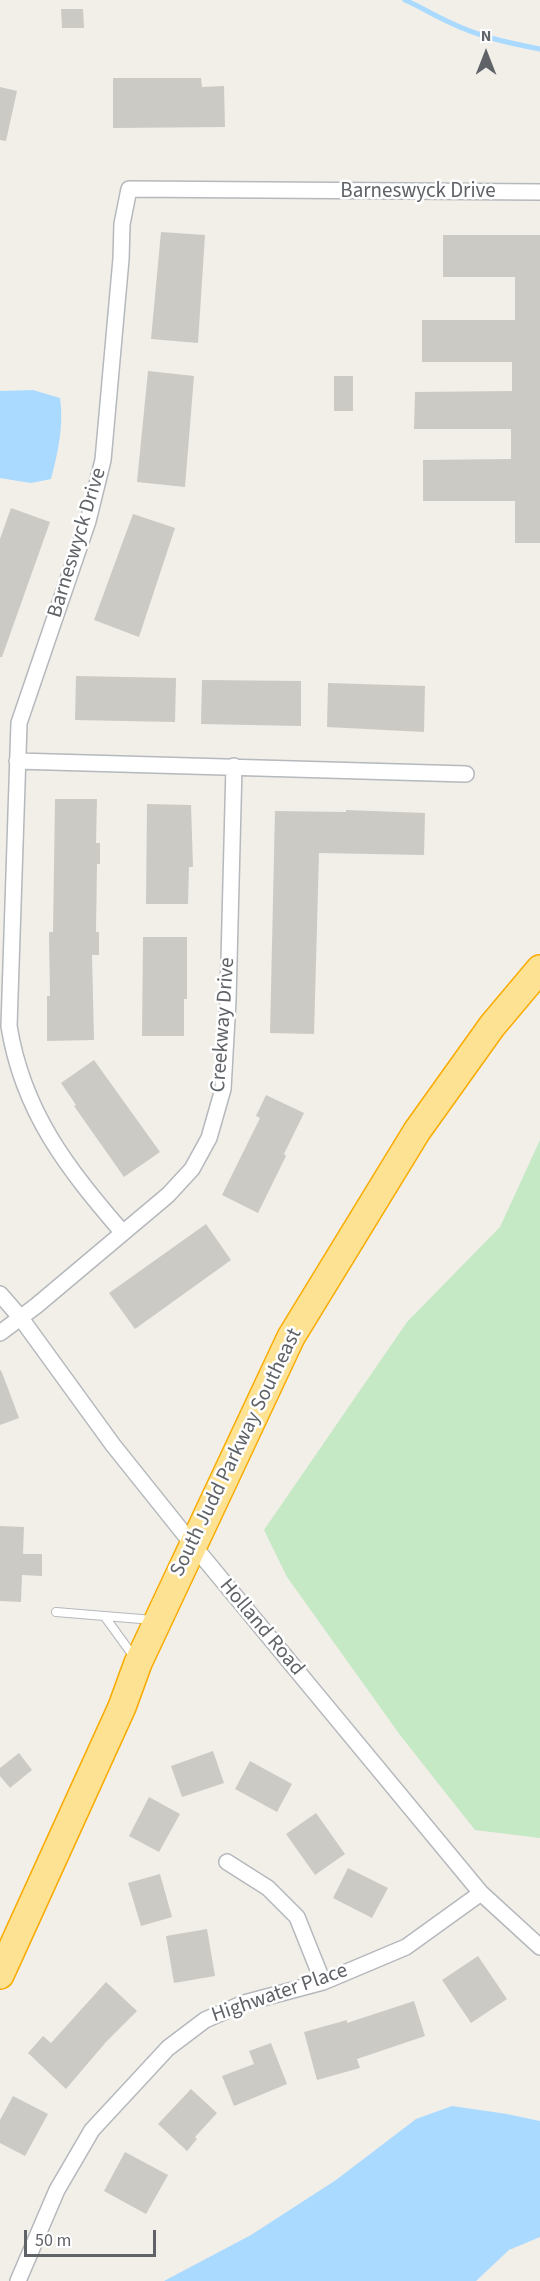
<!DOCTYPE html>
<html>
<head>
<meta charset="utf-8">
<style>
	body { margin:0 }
	#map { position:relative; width:540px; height:2281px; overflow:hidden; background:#f1efe8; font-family:"Source Sans 3",sans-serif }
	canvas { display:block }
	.north { position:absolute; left:456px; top:24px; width:60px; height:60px; -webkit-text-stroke:4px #fff; paint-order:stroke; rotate:0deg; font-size:16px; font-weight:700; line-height:24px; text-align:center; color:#5f6368 }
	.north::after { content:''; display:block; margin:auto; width:21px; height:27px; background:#5f6368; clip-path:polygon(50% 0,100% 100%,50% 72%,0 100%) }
	.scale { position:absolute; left:24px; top:2230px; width:132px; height:27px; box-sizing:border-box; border:3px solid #5f6368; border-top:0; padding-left:8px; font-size:18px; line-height:21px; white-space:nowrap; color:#5f6368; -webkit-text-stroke:4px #fff; paint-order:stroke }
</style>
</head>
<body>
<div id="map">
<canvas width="540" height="2281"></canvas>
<div class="north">N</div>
<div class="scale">50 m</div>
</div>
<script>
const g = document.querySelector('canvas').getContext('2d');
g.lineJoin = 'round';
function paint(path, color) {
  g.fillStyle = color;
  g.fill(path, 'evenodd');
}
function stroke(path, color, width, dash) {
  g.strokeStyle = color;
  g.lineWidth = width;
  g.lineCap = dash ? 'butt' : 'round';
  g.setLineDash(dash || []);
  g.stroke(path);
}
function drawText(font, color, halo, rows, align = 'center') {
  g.font = font + ' "Source Sans 3",sans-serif';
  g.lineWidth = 5;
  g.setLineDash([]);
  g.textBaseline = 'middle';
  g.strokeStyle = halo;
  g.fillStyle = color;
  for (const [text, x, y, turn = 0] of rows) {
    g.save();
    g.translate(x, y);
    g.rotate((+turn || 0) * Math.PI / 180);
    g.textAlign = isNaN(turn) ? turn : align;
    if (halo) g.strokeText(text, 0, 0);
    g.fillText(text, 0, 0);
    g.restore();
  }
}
paint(new Path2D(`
	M 540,1140 L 540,1838 L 475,1830 L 400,1735 L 287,1577 L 264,1530 L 407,1322 L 500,1227 Z`), '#c5e8c5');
paint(new Path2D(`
	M 33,390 L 60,398 C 64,426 58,452 51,479 L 31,483 L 0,478 L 0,391 Z
	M 452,2106 L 507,2114 L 540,2121 L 540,2237 L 509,2250 L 476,2281 L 164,2281 L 251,2235 L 336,2180 L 416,2119 Z`), '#aadaff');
stroke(new Path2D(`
	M 405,0 C 421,7 435,16 451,23 C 480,37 509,43 540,49`), '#aadaff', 5);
paint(new Path2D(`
	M 61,9 L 83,9 L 84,28 L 62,28 Z
	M 113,78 L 201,78 L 202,87 L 224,86 L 225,127 L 113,128 Z
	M 0,87 L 17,91 L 6,141 L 0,140 Z
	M 161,232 L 205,235 L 198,343 L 151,339 Z
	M 443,235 L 540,235 L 540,543 L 515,543 L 515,501 L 423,501 L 423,460 L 511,459 L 511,429 L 414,429 L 415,392 L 512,391 L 512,362 L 422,362 L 422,320 L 515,320 L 515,277 L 443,277 Z
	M 148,371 L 194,376 L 185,487 L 137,482 Z
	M 334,376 L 353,376 L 353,411 L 334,411 Z
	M 11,508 L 50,522 L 2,657 L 0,657 L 0,539 Z
	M 133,514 L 175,528 L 139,637 L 94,620 Z
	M 76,676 L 176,678 L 175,722 L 75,720 Z
	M 202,680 L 301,681 L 301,726 L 201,724 Z
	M 328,683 L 425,686 L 424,732 L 327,727 Z
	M 55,799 L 97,799 L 96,843 L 100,843 L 100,864 L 97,864 L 96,932 L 99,932 L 99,955 L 92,955 L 94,1040 L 47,1041 L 47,996 L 50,996 L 49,932 L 53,932 Z
	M 147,804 L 191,805 L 193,867 L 189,867 L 188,904 L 146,904 Z
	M 346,810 L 425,813 L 424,855 L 319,853 L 314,1034 L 270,1033 L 275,811 L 346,812 Z
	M 143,937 L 187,937 L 187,999 L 184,999 L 184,1036 L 142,1036 Z
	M 94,1060 L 160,1152 L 124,1177 L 74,1106 L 76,1105 L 61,1083 Z
	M 266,1095 L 304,1113 L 284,1154 L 286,1156 L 258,1213 L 222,1195 L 260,1118 L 256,1116 Z
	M 206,1224 L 231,1260 L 135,1329 L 109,1293 Z
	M 1,1370 L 19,1418 L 0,1425 L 0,1371 Z
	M 0,1526 L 24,1527 L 23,1554 L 42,1554 L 42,1576 L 22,1575 L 21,1602 L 0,1601 Z
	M 213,1751 L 224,1783 L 182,1797 L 171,1766 Z
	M 19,1753 L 32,1770 L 10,1788 L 0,1776 L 0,1768 Z
	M 250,1761 L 292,1784 L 277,1812 L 235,1789 Z
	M 149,1797 L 180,1814 L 159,1852 L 129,1836 Z
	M 316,1813 L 345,1854 L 315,1875 L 286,1834 Z
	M 348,1868 L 388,1888 L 372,1918 L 333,1898 Z
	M 160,1874 L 172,1917 L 141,1926 L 128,1883 Z
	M 207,1929 L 215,1976 L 174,1983 L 166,1936 Z
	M 478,1956 L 507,1999 L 471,2023 L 442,1980 Z
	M 106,1982 L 137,2011 L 106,2042 L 66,2089 L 28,2053 L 43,2036 L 51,2043 Z
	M 414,2001 L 425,2036 L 357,2059 L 360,2068 L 317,2080 L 304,2032 L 347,2020 L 347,2023 Z
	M 271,2043 L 287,2084 L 234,2106 L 222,2076 L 254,2064 L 249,2051 Z
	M 191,2089 L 217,2113 L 195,2137 L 197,2139 L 187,2151 L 158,2124 Z
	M 13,2096 L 48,2114 L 25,2156 L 0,2143 L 0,2120 Z
	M 125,2152 L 168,2175 L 146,2214 L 104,2191 Z`), '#cccac5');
const lane = new Path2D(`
	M 56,1612 L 153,1620
	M 105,1617 L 134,1657`);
const street = new Path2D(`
	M 17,761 L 466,774
	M 123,1233 C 68,1169 23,1113 9,1026 L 19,723 L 88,521 L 103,460 L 121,259 L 122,224 L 129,189 L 540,192
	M 0,1294 L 20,1317 L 113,1445 L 193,1545 L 481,1893 L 540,1947
	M 0,1333 L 36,1306 L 168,1195 L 192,1169 L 209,1138 L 223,1089 L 228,1000 L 234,766
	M 227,1862 L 268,1888 L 297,1917 L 323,1982
	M 18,2281 L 57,2190 L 92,2130 L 168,2048 L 205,2020 L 244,2003 L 323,1982 L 406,1947 L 481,1893`);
const highway = new Path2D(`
	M 0,1975 L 122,1707 L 138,1663 L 291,1337 L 417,1131 L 492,1026 L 540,969`);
stroke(lane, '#b5b8bc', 10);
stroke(street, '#b5b8bc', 18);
stroke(highway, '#f9ab00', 30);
stroke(lane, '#fff', 8);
stroke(street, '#fff', 15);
stroke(highway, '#fde293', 27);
drawText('21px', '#5f6368', '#fff', [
	["Barneswyck Drive",418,192],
	["Barneswyck Drive",78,543,-73],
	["Creekway Drive",224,1025,-86],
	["South Judd Parkway Southeast",237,1453,-64],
	["Holland Road",261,1628,50],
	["Highwater Place",280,1994,-19]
]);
</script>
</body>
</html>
